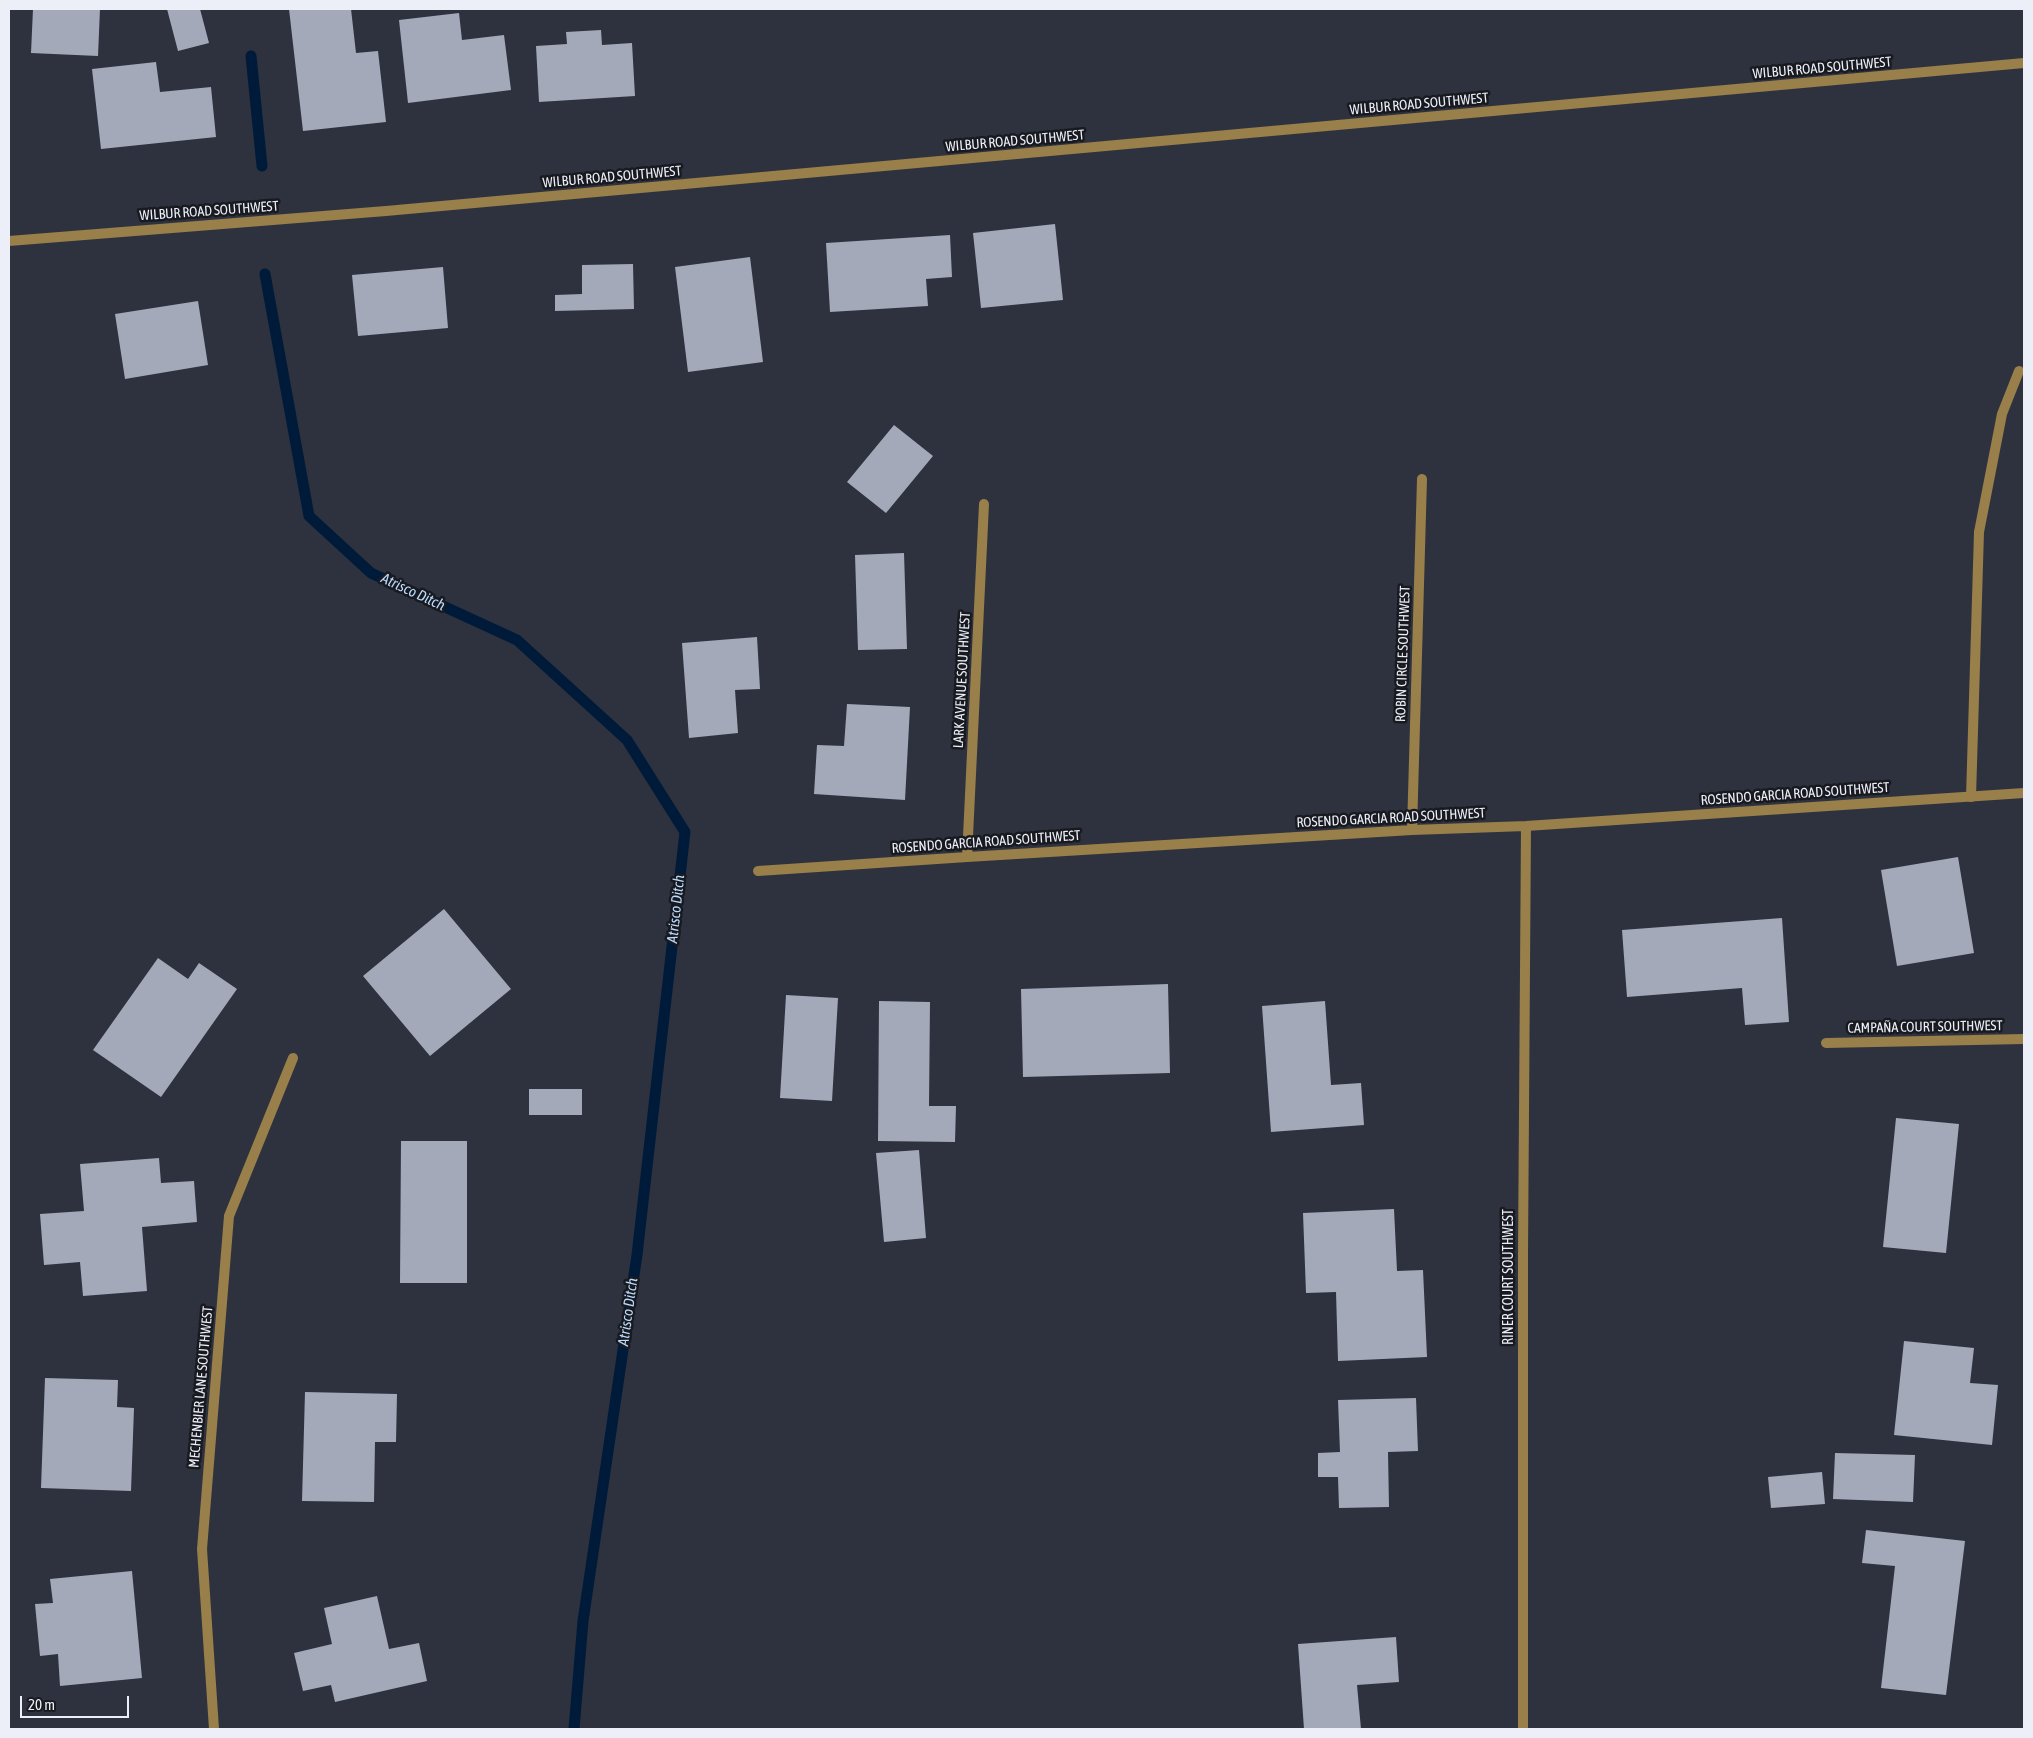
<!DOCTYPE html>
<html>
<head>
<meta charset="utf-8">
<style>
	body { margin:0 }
	#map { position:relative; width:2033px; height:1738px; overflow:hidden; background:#2e323f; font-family:"Asap Condensed",sans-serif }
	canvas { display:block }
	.frame { position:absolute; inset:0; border:10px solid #eceff8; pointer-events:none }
	.scale { position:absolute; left:20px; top:1696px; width:109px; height:22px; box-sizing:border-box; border:2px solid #eceff8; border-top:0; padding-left:6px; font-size:15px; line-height:18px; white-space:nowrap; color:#eceff8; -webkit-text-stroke:4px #181a20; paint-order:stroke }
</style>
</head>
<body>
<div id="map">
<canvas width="2033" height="1738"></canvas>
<div class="frame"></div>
<div class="scale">20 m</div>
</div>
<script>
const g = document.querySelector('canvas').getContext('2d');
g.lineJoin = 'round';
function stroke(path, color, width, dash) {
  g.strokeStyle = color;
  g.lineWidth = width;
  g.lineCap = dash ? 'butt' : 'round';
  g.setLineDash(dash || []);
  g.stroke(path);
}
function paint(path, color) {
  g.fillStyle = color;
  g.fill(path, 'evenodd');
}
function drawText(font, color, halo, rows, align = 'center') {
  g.font = font + ' "Asap Condensed",sans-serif';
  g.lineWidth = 5;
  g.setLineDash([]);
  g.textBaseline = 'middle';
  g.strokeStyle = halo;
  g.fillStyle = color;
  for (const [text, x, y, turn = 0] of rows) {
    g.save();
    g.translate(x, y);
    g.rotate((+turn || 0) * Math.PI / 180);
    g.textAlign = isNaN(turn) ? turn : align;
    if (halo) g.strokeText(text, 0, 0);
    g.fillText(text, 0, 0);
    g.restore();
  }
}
stroke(new Path2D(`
	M 251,56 L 262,166
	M 265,274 L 309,516 L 371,573 L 517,640 L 627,740 L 685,832 L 637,1255 L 583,1621 L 574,1729`), '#001b39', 11);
paint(new Path2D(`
	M 33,9 L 100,9 L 98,56 L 31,53 Z
	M 167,9 L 200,9 L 209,43 L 178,51 Z
	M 289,9 L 351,9 L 356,53 L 378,51 L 386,122 L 303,131 Z
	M 459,13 L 462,40 L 504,35 L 511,90 L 408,103 L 399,20 Z
	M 601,30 L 602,45 L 632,43 L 635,96 L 539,102 L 536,46 L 567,44 L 566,32 Z
	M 156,62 L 160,92 L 211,87 L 216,137 L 101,149 L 92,69 Z
	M 1055,224 L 1063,300 L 981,308 L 973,233 Z
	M 950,235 L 952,277 L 926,279 L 928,306 L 830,312 L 826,243 Z
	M 750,257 L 763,362 L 688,372 L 675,267 Z
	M 633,264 L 634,309 L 555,311 L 555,295 L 582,294 L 582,265 Z
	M 443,267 L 448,328 L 358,336 L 352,275 Z
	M 198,301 L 208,365 L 125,379 L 115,314 Z
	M 894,425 L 933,456 L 886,513 L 847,482 Z
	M 904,553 L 907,649 L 858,650 L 855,555 Z
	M 757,637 L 760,689 L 735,690 L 738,733 L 689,738 L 682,643 Z
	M 847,704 L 910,707 L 905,800 L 814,794 L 817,745 L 844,746 Z
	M 1958,857 L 1974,953 L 1897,966 L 1881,870 Z
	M 444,909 L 511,989 L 430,1056 L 363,976 Z
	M 1782,918 L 1789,1022 L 1745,1025 L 1742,988 L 1627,997 L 1622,930 Z
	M 158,958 L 188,979 L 199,963 L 237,989 L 161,1097 L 93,1050 Z
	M 1168,984 L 1170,1073 L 1023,1077 L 1021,989 Z
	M 786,995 L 838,998 L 832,1101 L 780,1098 Z
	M 879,1001 L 930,1002 L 929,1106 L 956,1106 L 955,1142 L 878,1141 Z
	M 1325,1001 L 1331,1085 L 1361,1083 L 1364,1125 L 1271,1132 L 1262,1006 Z
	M 529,1089 L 582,1089 L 582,1115 L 529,1115 Z
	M 1896,1118 L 1959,1124 L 1946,1253 L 1883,1247 Z
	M 401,1141 L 467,1141 L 467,1283 L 400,1283 Z
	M 919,1150 L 926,1238 L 884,1242 L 876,1153 Z
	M 159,1158 L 161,1183 L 194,1181 L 197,1222 L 142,1227 L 147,1291 L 83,1296 L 80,1262 L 44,1265 L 40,1214 L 84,1211 L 80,1164 Z
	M 1394,1209 L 1397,1271 L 1423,1270 L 1427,1357 L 1338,1361 L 1336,1292 L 1306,1293 L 1303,1213 Z
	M 1904,1341 L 1974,1348 L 1970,1383 L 1998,1385 L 1992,1445 L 1894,1435 Z
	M 45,1378 L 118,1380 L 117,1407 L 134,1408 L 131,1491 L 41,1488 Z
	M 305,1392 L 397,1394 L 396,1442 L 375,1442 L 374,1502 L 302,1501 Z
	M 1416,1398 L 1418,1451 L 1388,1452 L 1389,1507 L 1339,1508 L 1338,1477 L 1318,1477 L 1318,1453 L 1340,1452 L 1338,1400 Z
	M 1835,1453 L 1915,1455 L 1913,1502 L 1833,1499 Z
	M 1822,1472 L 1825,1504 L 1771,1508 L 1768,1477 Z
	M 1866,1530 L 1965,1541 L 1946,1695 L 1881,1688 L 1895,1566 L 1862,1563 Z
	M 132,1571 L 142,1678 L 60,1686 L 58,1654 L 40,1656 L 35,1604 L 53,1603 L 50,1579 Z
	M 377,1596 L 389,1649 L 419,1643 L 427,1681 L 335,1702 L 331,1685 L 303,1691 L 294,1653 L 332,1644 L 324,1608 Z
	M 1396,1637 L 1399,1682 L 1357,1685 L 1361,1729 L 1304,1729 L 1298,1644 Z`), '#a4a9ba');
stroke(new Path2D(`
	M 1971,797 L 1979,532 L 2002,414 L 2019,371`), '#997f49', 10);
stroke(new Path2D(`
	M 9,241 L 386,211 L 2024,63
	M 1412,830 L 1422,479
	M 967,857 L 984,504
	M 758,871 L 967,857 L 1412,830 L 1526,826 L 2024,793
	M 1826,1043 L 2024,1039
	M 214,1729 L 202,1549 L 229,1216 L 293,1058
	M 1523,1729 L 1523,1254 L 1526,826`), '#997f49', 10);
drawText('14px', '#eceff8', '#181a20', [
	["WILBUR ROAD SOUTHWEST",1822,68,-5],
	["WILBUR ROAD SOUTHWEST",1419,104,-5],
	["WILBUR ROAD SOUTHWEST",1015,141,-5],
	["WILBUR ROAD SOUTHWEST",612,177,-5],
	["WILBUR ROAD SOUTHWEST",209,211,-4],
	["ROBIN CIRCLE SOUTHWEST",1403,654,-88],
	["LARK AVENUE SOUTHWEST",962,680,-87],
	["ROSENDO GARCIA ROAD SOUTHWEST",1795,794,-4],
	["ROSENDO GARCIA ROAD SOUTHWEST",1391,818,-3],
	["ROSENDO GARCIA ROAD SOUTHWEST",986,842,-4],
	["CAMPAÑA COURT SOUTHWEST",1925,1027,-1],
	["RINER COURT SOUTHWEST",1509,1277,-90],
	["MECHENBIER LANE SOUTHWEST",201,1387,-85]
]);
drawText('italic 15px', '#bcdbfe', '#181a20', [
	["Atrisco Ditch",413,592,25],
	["Atrisco Ditch",676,909,-84],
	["Atrisco Ditch",628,1312,-82]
]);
</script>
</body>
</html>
